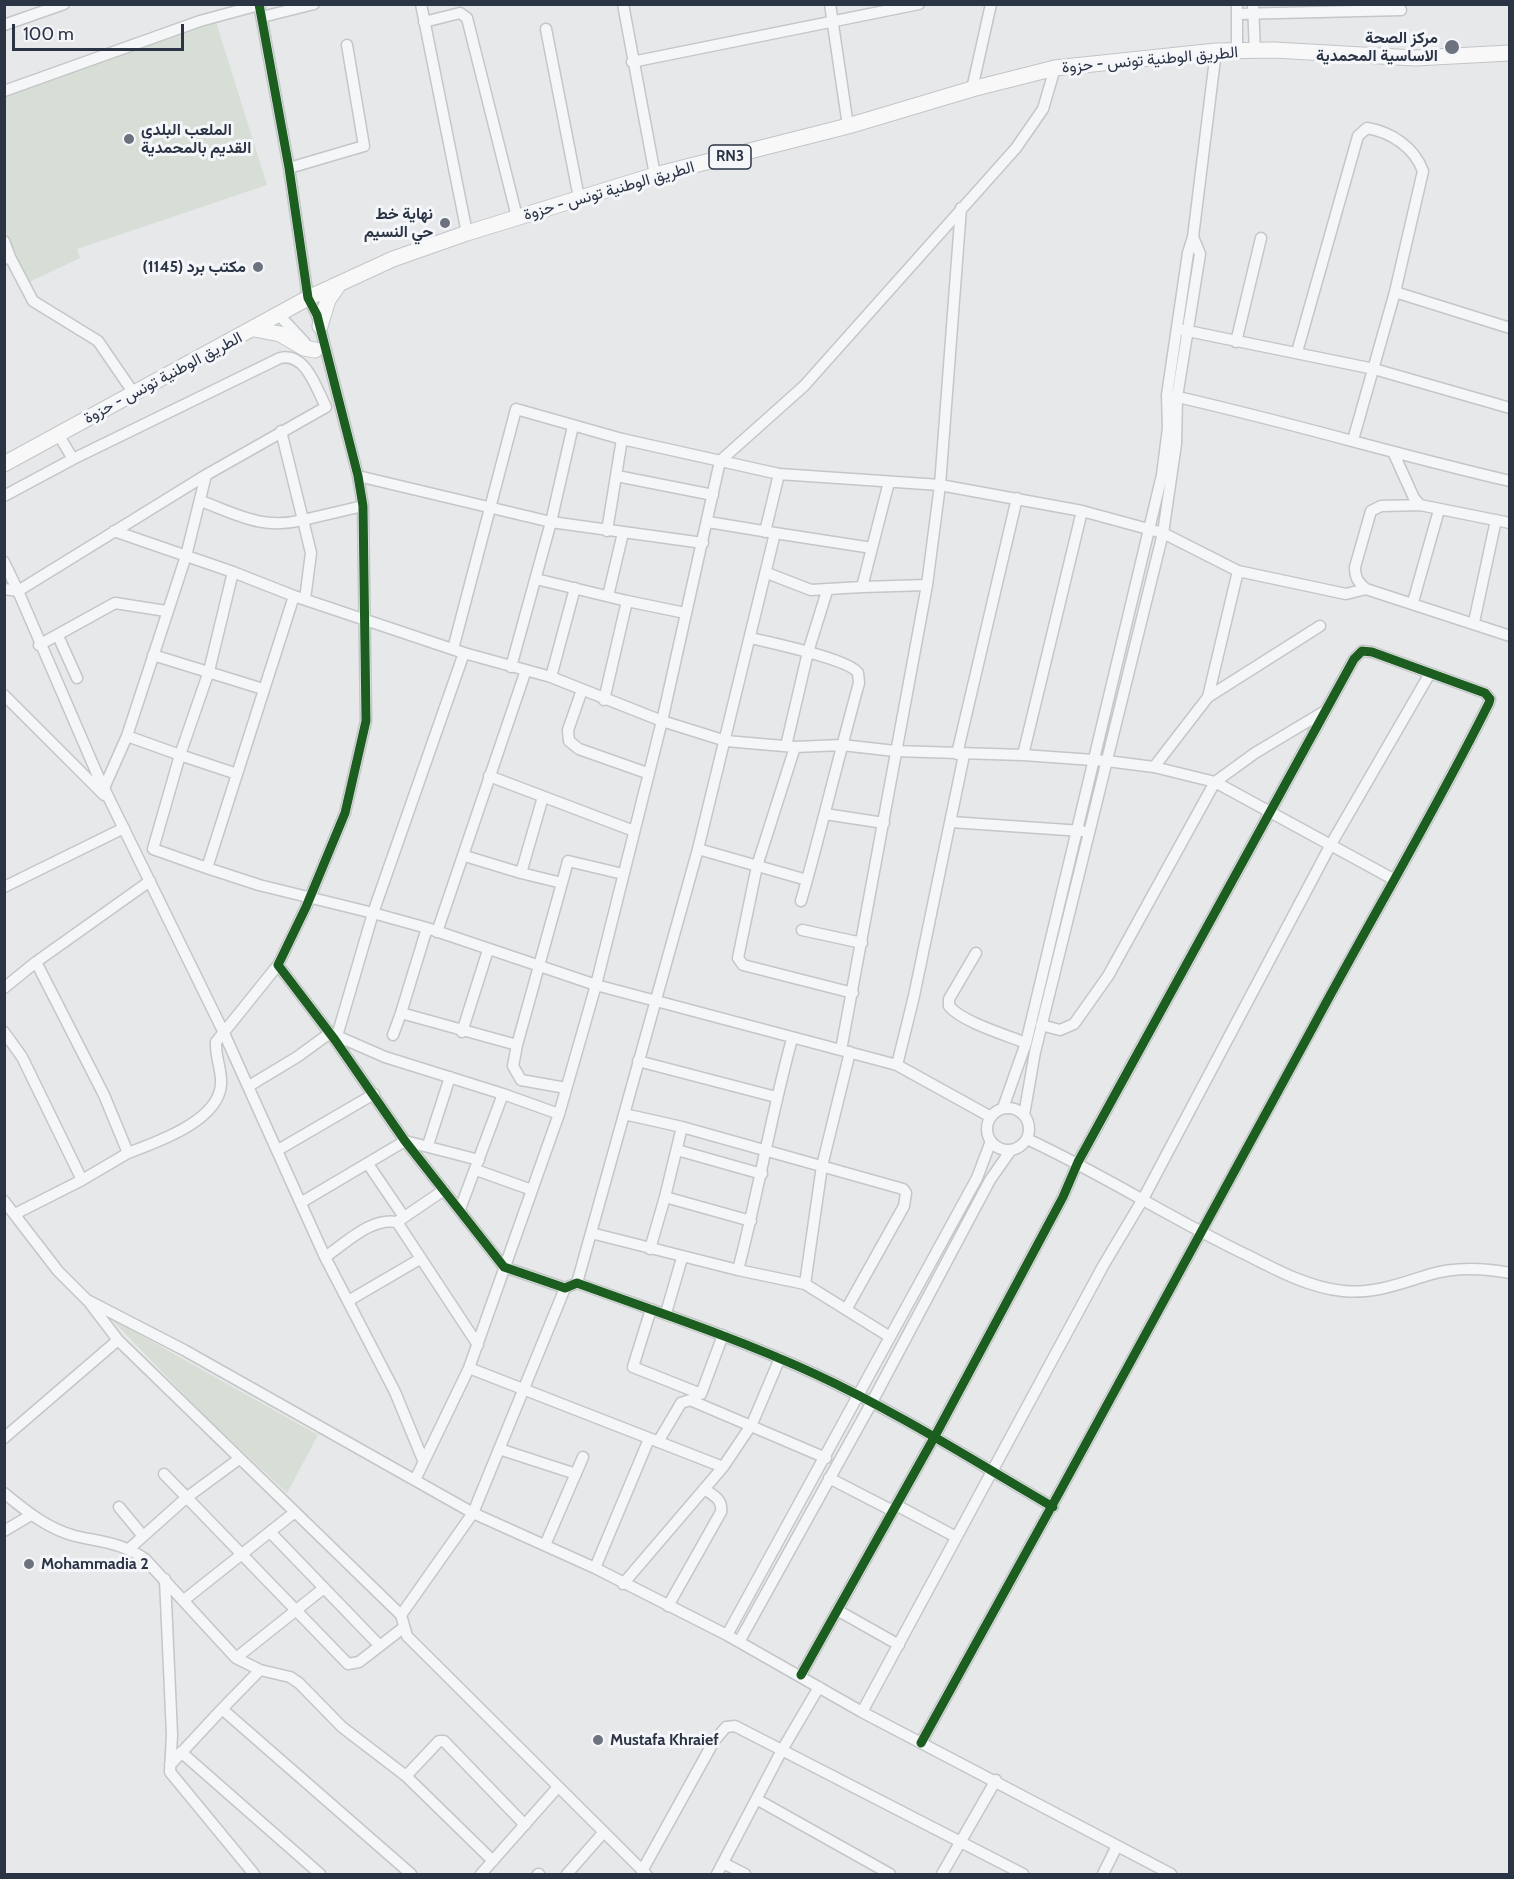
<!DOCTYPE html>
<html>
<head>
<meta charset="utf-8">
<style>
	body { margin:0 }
	#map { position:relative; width:1514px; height:1879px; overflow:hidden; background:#e6e8ea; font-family:Cabin,sans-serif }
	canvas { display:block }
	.frame { position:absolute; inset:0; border:6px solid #2b3445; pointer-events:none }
	.scale { position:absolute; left:12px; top:24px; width:172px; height:27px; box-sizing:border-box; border:3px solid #2b3445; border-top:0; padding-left:8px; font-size:18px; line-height:21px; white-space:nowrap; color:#2b3445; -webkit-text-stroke:4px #f4f6f9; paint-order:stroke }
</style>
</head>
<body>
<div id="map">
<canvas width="1514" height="1879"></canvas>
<div class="frame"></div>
<div class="scale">100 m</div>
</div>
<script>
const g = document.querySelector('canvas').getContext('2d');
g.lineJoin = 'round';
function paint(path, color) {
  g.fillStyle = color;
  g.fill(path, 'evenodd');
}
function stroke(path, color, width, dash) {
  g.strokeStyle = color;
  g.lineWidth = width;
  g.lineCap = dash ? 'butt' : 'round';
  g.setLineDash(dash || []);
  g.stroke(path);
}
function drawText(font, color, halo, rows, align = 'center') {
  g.font = font + ' Cabin,Vazirmatn,sans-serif';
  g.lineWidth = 6;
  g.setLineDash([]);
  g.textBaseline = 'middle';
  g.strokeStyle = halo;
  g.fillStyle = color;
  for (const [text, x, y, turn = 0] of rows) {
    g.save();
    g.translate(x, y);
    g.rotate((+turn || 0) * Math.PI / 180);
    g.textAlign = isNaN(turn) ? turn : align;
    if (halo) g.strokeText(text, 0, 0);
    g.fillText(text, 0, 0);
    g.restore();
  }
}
paint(new Path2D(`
	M 215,19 L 267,185 L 77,249 L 80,258 L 27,283 L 5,230 L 4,93 Z
	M 110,1318 L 318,1435 L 287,1493 L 202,1413 Z`), '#d6ded6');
const street = new Path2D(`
	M 259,4 L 289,168 L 308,298 L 317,315 L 358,476 L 363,506 L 366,721 L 345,813 L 306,907 L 278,965 L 335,1040 L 405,1141 L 504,1267 L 565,1288 L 577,1283 C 657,1312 737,1338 815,1374 C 897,1412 974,1461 1053,1507
	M 421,4 L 467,233
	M 623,4 L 655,175
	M 830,4 L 848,126
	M 1253,4 L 1255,51
	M 1237,14 L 1401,10
	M 262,17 L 314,4
	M 424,22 L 460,13 L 467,18 L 517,217
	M 4,25 L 64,4
	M 546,29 L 579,198
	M 1237,51 L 1237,4
	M 632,62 L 919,4
	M 972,89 L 991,4
	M 4,91 L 200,21 L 259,5
	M 289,168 L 364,146 L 347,45
	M 4,241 L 10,257 L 4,259
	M 10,257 L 33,301 L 98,341 L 135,395
	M 1395,292 L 1510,328
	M 279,315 L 305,343
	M 1183,330 L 1374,369 L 1510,408
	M 1236,342 L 1261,238
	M 1297,352 L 1358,136 L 1367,128 C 1391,132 1414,147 1423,171 L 1395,292 L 1353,440
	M 1173,396 C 1286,421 1397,455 1510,481
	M 58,434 L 73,459
	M 1394,454 L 1414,498 L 1420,505 L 1510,523
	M 206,475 L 186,556 L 127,736 L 180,755 L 209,671 L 233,572 L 294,596 L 207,868 L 259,885 L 373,913 L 464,653
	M 358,476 L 551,522 L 703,543
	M 617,476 L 713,495
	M 4,496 L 73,459 L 280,358 C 306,352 316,388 326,407 L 206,475 L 18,591 L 4,562
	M 201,501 C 238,515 263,530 303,520 L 281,431
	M 1420,505 L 1381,506 L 1371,511 L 1355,567 C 1355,578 1358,582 1366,589 L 1510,636
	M 114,531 L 233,572
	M 607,531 L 622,439
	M 765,532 L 779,474
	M 775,533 L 872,548 L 862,587 L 927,585
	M 872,548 L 889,482
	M 767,573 L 811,590 L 862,587
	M 536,579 L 627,601 L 604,700
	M 4,589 L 18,591 L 98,776 L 223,1031 L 325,1257 L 395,1392 L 423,1460
	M 294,596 L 464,653 L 551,677 L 662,721 L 726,741 L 795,747 L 842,745 L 895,751 L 1023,755 L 1107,761 L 1154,767 L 1215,782 L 1393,879
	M 608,596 L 623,533
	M 305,599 L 311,553 L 303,520 L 363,506
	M 627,601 L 685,613
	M 1413,602 L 1439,510
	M 1474,622 L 1496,520
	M 58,636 L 77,678
	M 751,638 C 771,643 849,659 858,673 L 859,683 C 841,748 825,814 807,880
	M 39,645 L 115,603 L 166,611
	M 453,649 L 516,409 L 622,439 L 779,474 L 940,485 L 1082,511 L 1163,533 L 1238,571 L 1346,594 L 1366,589
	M 153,655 L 263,689
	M 511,667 L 551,522 L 573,426
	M 551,677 L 575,588
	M 582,690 L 568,730 L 569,741 L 579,749 L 647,773
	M 4,695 L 104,795
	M 1208,697 L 1238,571
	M 786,746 L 808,652 L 827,591
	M 795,747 L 757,866 L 738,958 L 743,965 L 853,993
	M 957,754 L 1017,498
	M 1023,755 L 1082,511
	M 1154,767 L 1208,697 L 1320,626
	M 489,776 L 634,831
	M 104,788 L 127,736
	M 543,797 L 521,873 L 562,883 L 568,861 L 623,874
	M 825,814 L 884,823
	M 951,822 L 1082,831
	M 698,849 L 807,880 L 801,901
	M 465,856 L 521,873
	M 207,868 L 153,849 L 180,755 L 237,774
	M 4,887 L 124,828
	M 802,930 L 862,943
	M 437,932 L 526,670
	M 976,953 L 949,999 L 949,1006 C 962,1022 1006,1035 1026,1043
	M 4,988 L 36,962
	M 401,1013 L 427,928
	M 1041,1025 L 1060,1030 L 1074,1024 L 1108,976 L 1215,782 L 1255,753 L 1325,711
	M 4,1032 L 22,1057 L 82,1180
	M 462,1032 L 488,950
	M 393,1035 L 401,1013 L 517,1045 L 513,1066 L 521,1080 L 566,1088
	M 337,1036 L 373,913 L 427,928 L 596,985 L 897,1065 L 991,1117
	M 792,1039 C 771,1115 758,1194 738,1270 L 805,1284 L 890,1337
	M 517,1045 L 562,883
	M 841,1050 L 927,585 L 940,485 L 961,208
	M 638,1061 L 776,1097
	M 897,1065 L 914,996 L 964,755
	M 249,1086 L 297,1057 L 330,1033 L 385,1057 L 503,1094 L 460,1209
	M 503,1094 L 559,1114
	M987 1129a21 21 0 1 1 42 0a21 21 0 1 1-42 0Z
	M 1003,1108 L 1026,1043 L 1162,475 L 1168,428 L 1167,395 L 1188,253 L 1193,237 L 1216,51
	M 624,1114 L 682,1127 L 903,1189 L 906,1193 L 904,1206 L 847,1308
	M 1024,1115 L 1035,1052 L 1163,533 L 1176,444 L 1177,397 L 1200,254 L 1193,237
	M 682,1127 L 665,1197 L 751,1221
	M 1027,1139 C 1103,1174 1173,1220 1249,1256 C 1278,1271 1311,1288 1343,1291 C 1373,1294 1400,1284 1428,1275 C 1453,1267 1484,1268 1510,1273
	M 428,1145 L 450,1077
	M 278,1150 L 374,1094
	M 677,1150 L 762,1174
	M 128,1153 C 157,1142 219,1121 221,1084 C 222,1070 215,1057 216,1042 L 278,965
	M 368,1164 L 404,1217
	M 476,1170 L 532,1190
	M 4,1201 L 58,1271 L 87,1300 L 184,1350 L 473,1513 L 595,1568 L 727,1635 L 862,1712 L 1171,1874
	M 302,1202 L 405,1141 L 479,1160
	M 15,1214 L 82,1180 L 128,1153 L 104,1095 L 36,962 L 150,881
	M 397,1222 L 478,1345
	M 591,1233 L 738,1270
	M 650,1249 L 665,1197
	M 325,1257 C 346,1243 371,1217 397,1222 L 444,1190
	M 577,1283 L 698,849 L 775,533 L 708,522
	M 805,1284 L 822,1166 L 850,1052
	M 348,1301 L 420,1259
	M 89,1302 L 118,1340 L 401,1615 L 473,1513 L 565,1288
	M 651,1309 L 633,1367 L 701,1394 L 723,1335
	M 666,1313 L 682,1258
	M 469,1368 L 723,1467 L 623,1584
	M 4,1438 L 118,1340
	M 658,1442 L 681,1403 L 690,1400 L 826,1458
	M 499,1449 L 576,1474
	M 723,1467 L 752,1424 L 780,1358
	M 164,1474 L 348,1664 L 359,1662 L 403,1628
	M 829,1478 L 893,1511
	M 415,1480 L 469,1368 L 559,1114 L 596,985 L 662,721 L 720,461 L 804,386 L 1016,148 L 1043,109 L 1055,68
	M 4,1493 C 26,1511 48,1529 75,1536 C 101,1542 123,1543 145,1559 L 236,1658 L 260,1670 L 290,1677 L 299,1683 L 342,1727 L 406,1776 L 493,1861
	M 896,1505 L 956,1537
	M 119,1507 L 143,1536
	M 4,1531 L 31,1515
	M 270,1532 L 380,1646
	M 545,1545 L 583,1457
	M 130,1548 L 186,1498 L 239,1459
	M 595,1568 L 649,1439
	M 165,1579 L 172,1735 L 170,1772 L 254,1874
	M 184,1600 L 295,1512
	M 668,1606 L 721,1512 C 723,1499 713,1495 704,1489
	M 837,1610 L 899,1645
	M 401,1615 L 407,1636 L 646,1874
	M 727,1635 L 977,1178 L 991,1141
	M 739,1642 L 872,1402 L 990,1180 L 1011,1150
	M 236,1658 L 324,1588
	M 801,1675 L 935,1436 L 1063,1197 L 1078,1162 L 1354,659 L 1362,651 L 1372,652 L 1485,693 L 1490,699 L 1489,703 C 1434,813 1371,919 1313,1027 C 1183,1267 1053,1505 921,1743
	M 222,1709 L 260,1670
	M 862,1712 L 1103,1266 L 1143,1199 L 1330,846 L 1429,675
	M 181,1752 L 320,1874
	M 170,1765 L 222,1709 L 411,1874
	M 406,1776 L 439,1741 L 444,1741 L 525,1825
	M 758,1800 L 890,1874
	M 723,1863 L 745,1874
	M 642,1871 L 714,1741 L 726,1727 L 735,1726 L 1023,1874
	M 481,1874 L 558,1787
	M 538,1874 L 539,1874
	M 567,1874 L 603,1833
	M 717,1874 L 782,1750 L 819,1687
	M 942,1874 L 996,1780
	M 1103,1874 L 1117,1846`);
const primary = new Path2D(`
	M 320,326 L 328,300 L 339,284
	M 254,329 L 280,334 L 304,348 L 315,350
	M 4,464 L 308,298 L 393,259 L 467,233 L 655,175 L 848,126 L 972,89 L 1055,68 L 1216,51 L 1274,50 L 1415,58 L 1510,53`);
stroke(street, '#c4c6c8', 13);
stroke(primary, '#c2c5c8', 17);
stroke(street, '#f5f6f7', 10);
stroke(primary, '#f8f8f8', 15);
stroke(new Path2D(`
	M 259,4 L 289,168 L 308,298 L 317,315 L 358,476 L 363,506 L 366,721 L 345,813 L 306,907 L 278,965 L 335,1040 L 405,1141 L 504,1267 L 565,1288 L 577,1283 C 657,1312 737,1338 815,1374 C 897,1412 974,1461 1053,1507
	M 801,1675 L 935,1436 L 1063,1197 L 1078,1162 L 1354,659 L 1362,651 L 1372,652 L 1485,693 L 1490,699 L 1489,703 C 1434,813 1371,919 1313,1027 C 1183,1267 1053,1505 921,1743`), '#1b5e20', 9);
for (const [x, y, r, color] of [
	[1452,47,8,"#6c737f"],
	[129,139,6,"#6c737f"],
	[445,223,6,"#6c737f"],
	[258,267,6,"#6c737f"],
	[29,1564,6,"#6c737f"],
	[598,1740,6,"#6c737f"]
]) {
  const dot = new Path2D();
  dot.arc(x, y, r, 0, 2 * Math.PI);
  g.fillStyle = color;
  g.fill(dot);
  stroke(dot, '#f4f6f9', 2);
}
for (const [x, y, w] of [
	[730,157,42]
]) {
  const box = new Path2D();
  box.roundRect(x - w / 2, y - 12, w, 24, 4.5);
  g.fillStyle = '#f4f6f9';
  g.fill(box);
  stroke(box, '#2b3445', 1.5);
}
drawText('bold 15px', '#2b3445', null, [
	["RN3",730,157]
]);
drawText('bold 16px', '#2b3445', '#f4f6f9', [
	["مركز الصحة",1438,38],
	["الاساسية المحمدية",1438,56],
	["الملعب البلدي",141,130,"left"],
	["القديم بالمحمدية",141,148,"left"],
	["نهاية خط",433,214],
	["حي النسيم",433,232],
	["مكتب برد (1145)",246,267],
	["Mohammadia 2",41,1564,"left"],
	["Mustafa Khraief",610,1740,"left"]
], 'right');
drawText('16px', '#2b3445', '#f4f6f9', [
	["الطريق الوطنية تونس - حزوة",1150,60,-5],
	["الطريق الوطنية تونس - حزوة",609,191,-16],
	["الطريق الوطنية تونس - حزوة",163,378,-28]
]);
</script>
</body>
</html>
